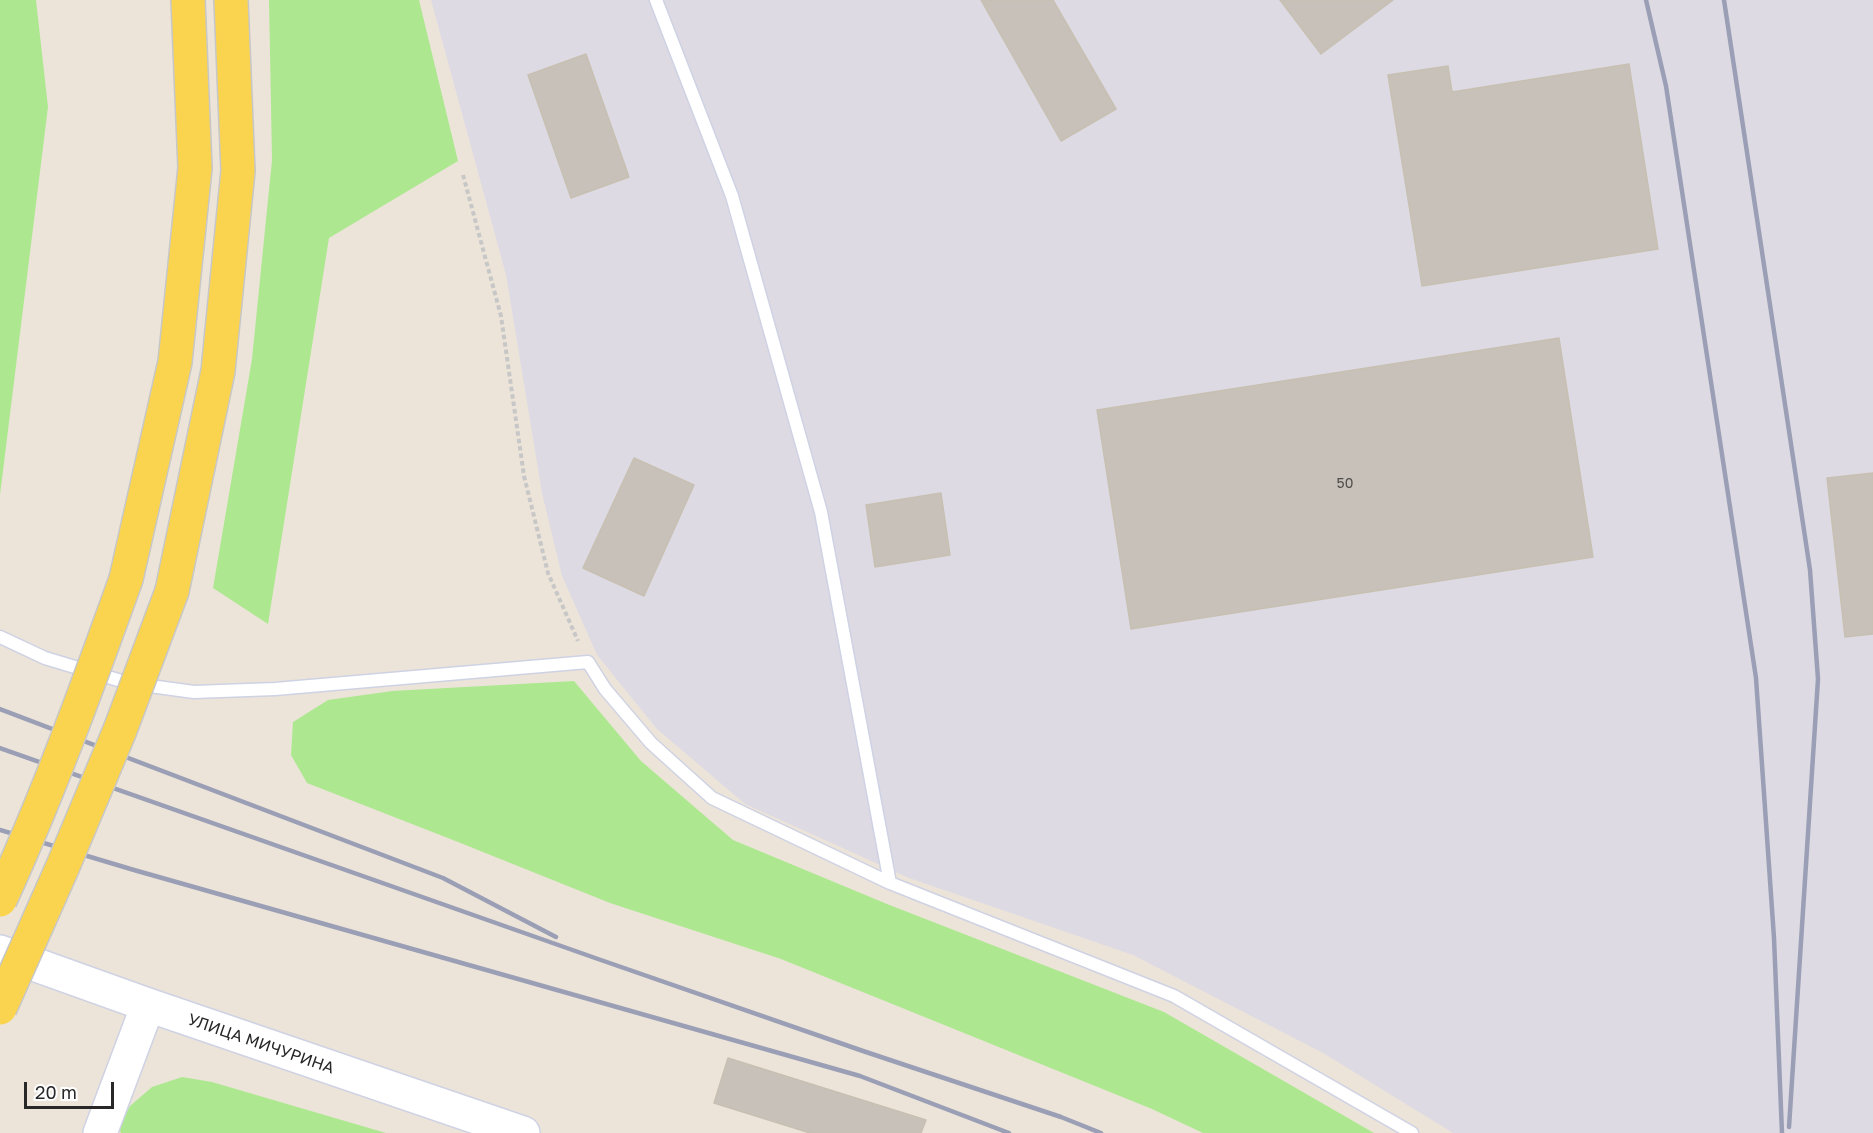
<!DOCTYPE html>
<html>
<head>
<meta charset="utf-8">
<style>
	body { margin:0 }
	#map { position:relative; width:1873px; height:1133px; overflow:hidden; background:#ece4d9; font-family:"Golos Text",sans-serif }
	canvas { display:block }
	.scale { position:absolute; left:24px; top:1082px; width:90px; height:27px; box-sizing:border-box; border:3px solid #282828; border-top:0; padding-left:8px; font-size:18px; line-height:21px; white-space:nowrap; color:#282828; -webkit-text-stroke:4px #fff; paint-order:stroke }
</style>
</head>
<body>
<div id="map">
<canvas width="1873" height="1133"></canvas>
<div class="scale">20 m</div>
</div>
<script>
const g = document.querySelector('canvas').getContext('2d');
g.lineJoin = 'round';
function paint(path, color) {
  g.fillStyle = color;
  g.fill(path, 'evenodd');
}
function stroke(path, color, width, dash) {
  g.strokeStyle = color;
  g.lineWidth = width;
  g.lineCap = dash ? 'butt' : 'round';
  g.setLineDash(dash || []);
  g.stroke(path);
}
function drawText(font, color, halo, rows, align = 'center') {
  g.font = font + ' "Golos Text",sans-serif';
  g.lineWidth = 6;
  g.setLineDash([]);
  g.textBaseline = 'middle';
  g.strokeStyle = halo;
  g.fillStyle = color;
  for (const [text, x, y, turn = 0] of rows) {
    g.save();
    g.translate(x, y);
    g.rotate((+turn || 0) * Math.PI / 180);
    g.textAlign = isNaN(turn) ? turn : align;
    if (halo) g.strokeText(text, 0, 0);
    g.fillText(text, 0, 0);
    g.restore();
  }
}
paint(new Path2D(`
	M 431,0 L 1873,0 L 1873,1133 L 1453,1133 L 1323,1053 L 1133,955 L 909,878 L 745,804 L 657,729 L 597,655 L 562,576 L 542,493 L 506,275 Z`), '#dddae4');
paint(new Path2D(`
	M 0,0 L 36,0 L 48,107 L 0,495 Z
	M 269,0 L 419,0 L 458,161 L 329,238 L 268,624 L 213,588 L 252,359 L 272,160 Z
	M 574,681 L 641,761 L 733,840 L 887,904 L 1164,1012 L 1374,1133 L 1203,1133 L 1152,1109 L 781,959 L 610,903 L 458,842 L 307,783 L 291,755 L 293,722 L 328,700 L 392,691 Z
	M 182,1077 L 212,1082 L 386,1133 L 121,1133 L 118,1127 L 130,1106 L 152,1087 Z`), '#ade890');
const building = new Path2D(`
	M 981,0 L 1053,0 L 1116,109 L 1061,141 Z
	M 1280,0 L 1393,0 L 1321,54 Z
	M 586,54 L 629,177 L 571,198 L 528,75 Z
	M 1629,64 L 1658,249 L 1422,286 L 1388,75 L 1448,66 L 1452,92 Z
	M 1559,338 L 1593,557 L 1131,629 L 1097,410 Z
	M 634,458 L 694,485 L 644,596 L 583,568 Z
	M 1873,473 L 1873,634 L 1845,637 L 1827,478 Z
	M 941,493 L 950,555 L 875,567 L 866,505 Z
	M 728,1058 L 926,1120 L 921,1133 L 810,1133 L 714,1103 Z`);
paint(building, '#c7c1b9');
stroke(building, '#c7c0b2', 1.5);
const lane = new Path2D(`
	M 656,0 L 732,196 L 821,512 L 890,883
	M 0,637 L 45,658 L 128,683 L 194,692 L 275,689 L 588,662 L 605,689 L 651,743 L 712,798 L 890,883 L 1174,996 L 1412,1133`);
const secondary = new Path2D(`
	M 0,952 L 148,1005 L 523,1133
	M 100,1133 L 148,1005`);
const primary = new Path2D(`
	M 126,579 L 175,362 L 195,168 L 188,0
	M 172,591 L 218,371 L 238,171 L 231,0`);
stroke(lane, '#ced2e3', 15);
stroke(secondary, '#ced2e3', 36);
stroke(primary, '#c7c7c7', 36);
stroke(new Path2D(`
	M 463,175 L 501,316 L 524,476 L 548,573 L 578,641`), '#c7c7c7', 4, [4.5, 3]);
stroke(lane, '#fff', 12);
stroke(secondary, '#fff', 33);
stroke(primary, '#fbd44f', 33);
stroke(new Path2D(`
	M 1646,0 L 1666,86 L 1756,678 L 1774,938 L 1782,1133
	M 1724,0 L 1810,570 L 1818,679 L 1789,1127
	M 0,709 L 443,878 L 556,937
	M 0,748 L 598,959 L 863,1051 L 1061,1117 L 1101,1133
	M 0,830 L 134,870 L 860,1076 L 1009,1133`), '#9b9fb5', 4.5);
const primaryBridge = new Path2D(`
	M 0,900 C 48,795 87,688 126,579
	M 0,1008 L 63,866 L 120,730 L 172,591`);
stroke(primaryBridge, '#c7c7c7', 36, []);
stroke(primaryBridge, '#fbd44f', 33);
drawText('14px', '#504e4c', null, [
	["50",1345,484]
]);
drawText('16px', '#282828', '#fff', [
	["УЛИЦА МИЧУРИНА",261,1044,19]
]);
</script>
</body>
</html>
